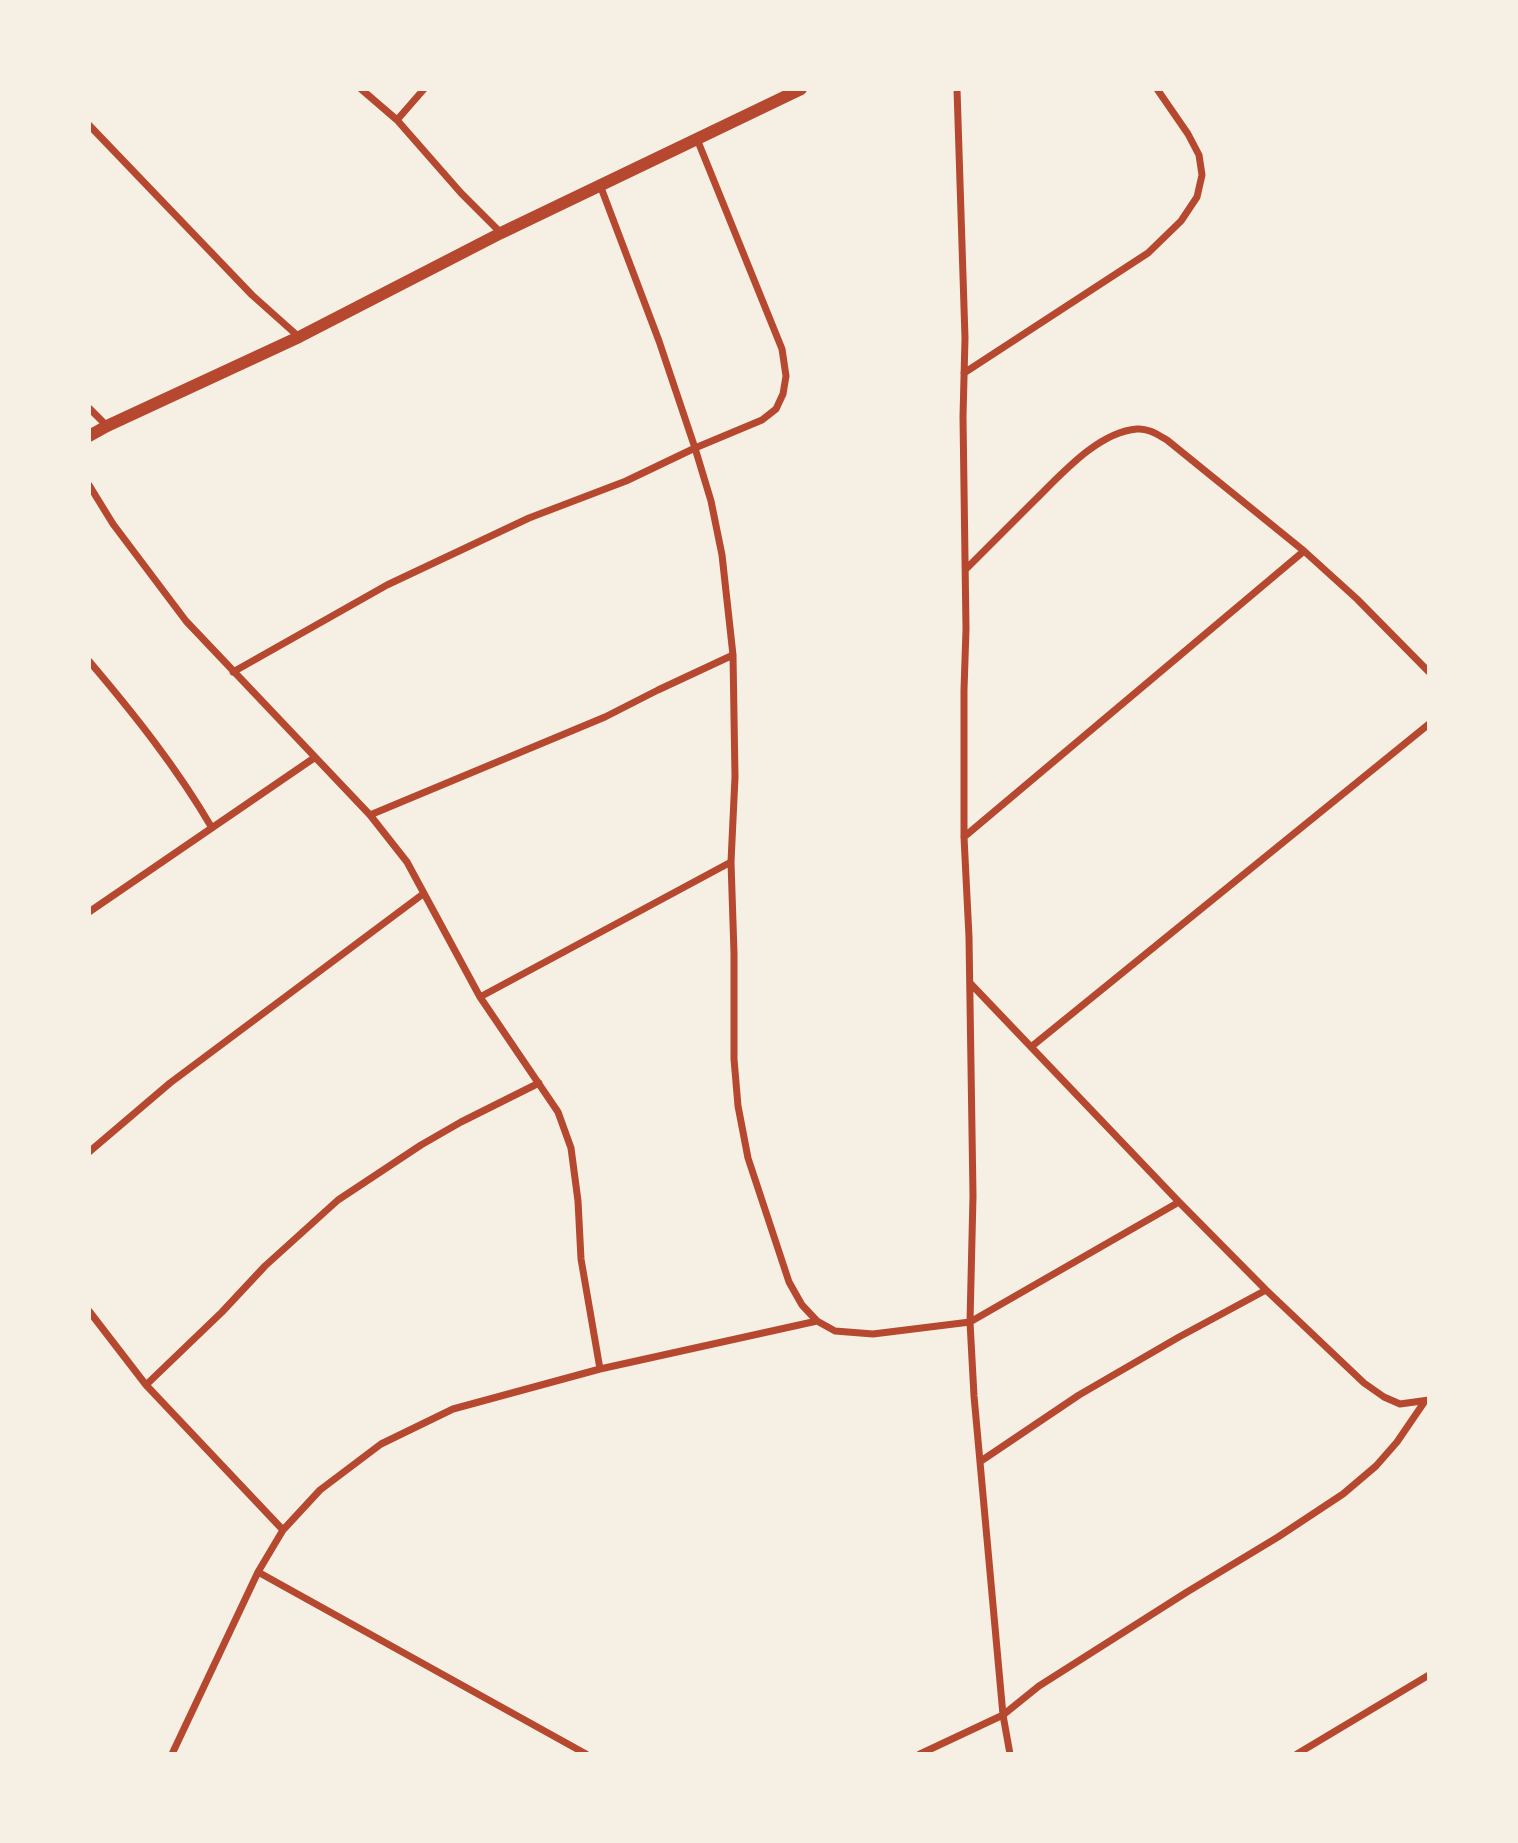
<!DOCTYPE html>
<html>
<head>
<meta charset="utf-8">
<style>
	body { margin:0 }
	#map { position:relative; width:1518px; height:1843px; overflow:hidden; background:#f6efe4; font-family:"Noto Sans",sans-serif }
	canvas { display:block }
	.frame { position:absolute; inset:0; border:91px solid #f6efe4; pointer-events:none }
</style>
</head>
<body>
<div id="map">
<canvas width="1518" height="1843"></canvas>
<div class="frame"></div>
</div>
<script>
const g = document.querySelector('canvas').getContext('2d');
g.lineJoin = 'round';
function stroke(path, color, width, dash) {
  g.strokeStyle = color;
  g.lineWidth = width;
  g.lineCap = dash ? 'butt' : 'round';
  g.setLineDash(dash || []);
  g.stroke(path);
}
stroke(new Path2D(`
	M 361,89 L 397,120 L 461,193 L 501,233
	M 957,89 L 965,338 L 963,417 L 966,629 L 964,690 L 964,837 L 969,937 L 973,1196 L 970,1322 L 974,1396 L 1003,1715 L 1010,1754
	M 397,120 L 424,89
	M 89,125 L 252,295 L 299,337
	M 600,185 L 659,341 L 695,448 L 711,501 L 722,555 L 733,655 L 735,777 L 731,862 L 734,953 L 734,1059 L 738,1106 L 748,1158 L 789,1282 L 802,1305 L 817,1321 L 835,1331 L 873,1334 L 970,1322 L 1179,1202
	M 964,373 L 1148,253 L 1181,221 L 1197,197 L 1202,175 L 1199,155 L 1188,134 L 1157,89
	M 89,408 L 107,426
	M 89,485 L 113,524 L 186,621 L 370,815 L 407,862 L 480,997 L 558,1112 L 571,1148 L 578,1201 L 581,1259 L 600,1369
	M 966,569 C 988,547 1010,525 1032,503 C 1059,477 1097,432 1137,429 C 1148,428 1158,435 1167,440 L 1304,551 L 1357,599 L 1429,672
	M 89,661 C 134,714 177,768 212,828
	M 233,672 L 387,585 L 529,518 L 626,481 L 695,448 L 762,420 L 776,409 L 783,394 L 786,376 L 782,349 L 697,139
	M 370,815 L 605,717 L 658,690 L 733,655
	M 964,837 L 1304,551
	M 89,912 L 314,758
	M 970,983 L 1179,1202 L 1266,1290 L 1364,1383 L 1384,1397 L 1400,1404 L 1429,1400
	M 480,997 L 731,862
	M 1031,1047 L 1429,724
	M 89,1152 L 170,1083 L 423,894
	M 89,1311 L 146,1385 L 283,1530
	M 146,1385 L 222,1312 L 265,1266 L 338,1200 L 421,1145 L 461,1122 L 539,1083
	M 981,1461 L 1079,1395 L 1179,1337 L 1266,1290
	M 258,1572 L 586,1754
	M 172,1754 L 258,1572 L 283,1530 L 320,1490 L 381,1444 L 453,1409 L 600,1369 L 817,1321
	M 920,1754 L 1003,1715 L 1039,1686 L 1187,1592 L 1278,1537 L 1343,1494 L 1376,1466 L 1397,1442 L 1425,1401
	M 1297,1754 L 1429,1675`), '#b5482f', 7);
stroke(new Path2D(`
	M 89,436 L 107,426 L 299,337 L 501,233 L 801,89`), '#b5482f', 12);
</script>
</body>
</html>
